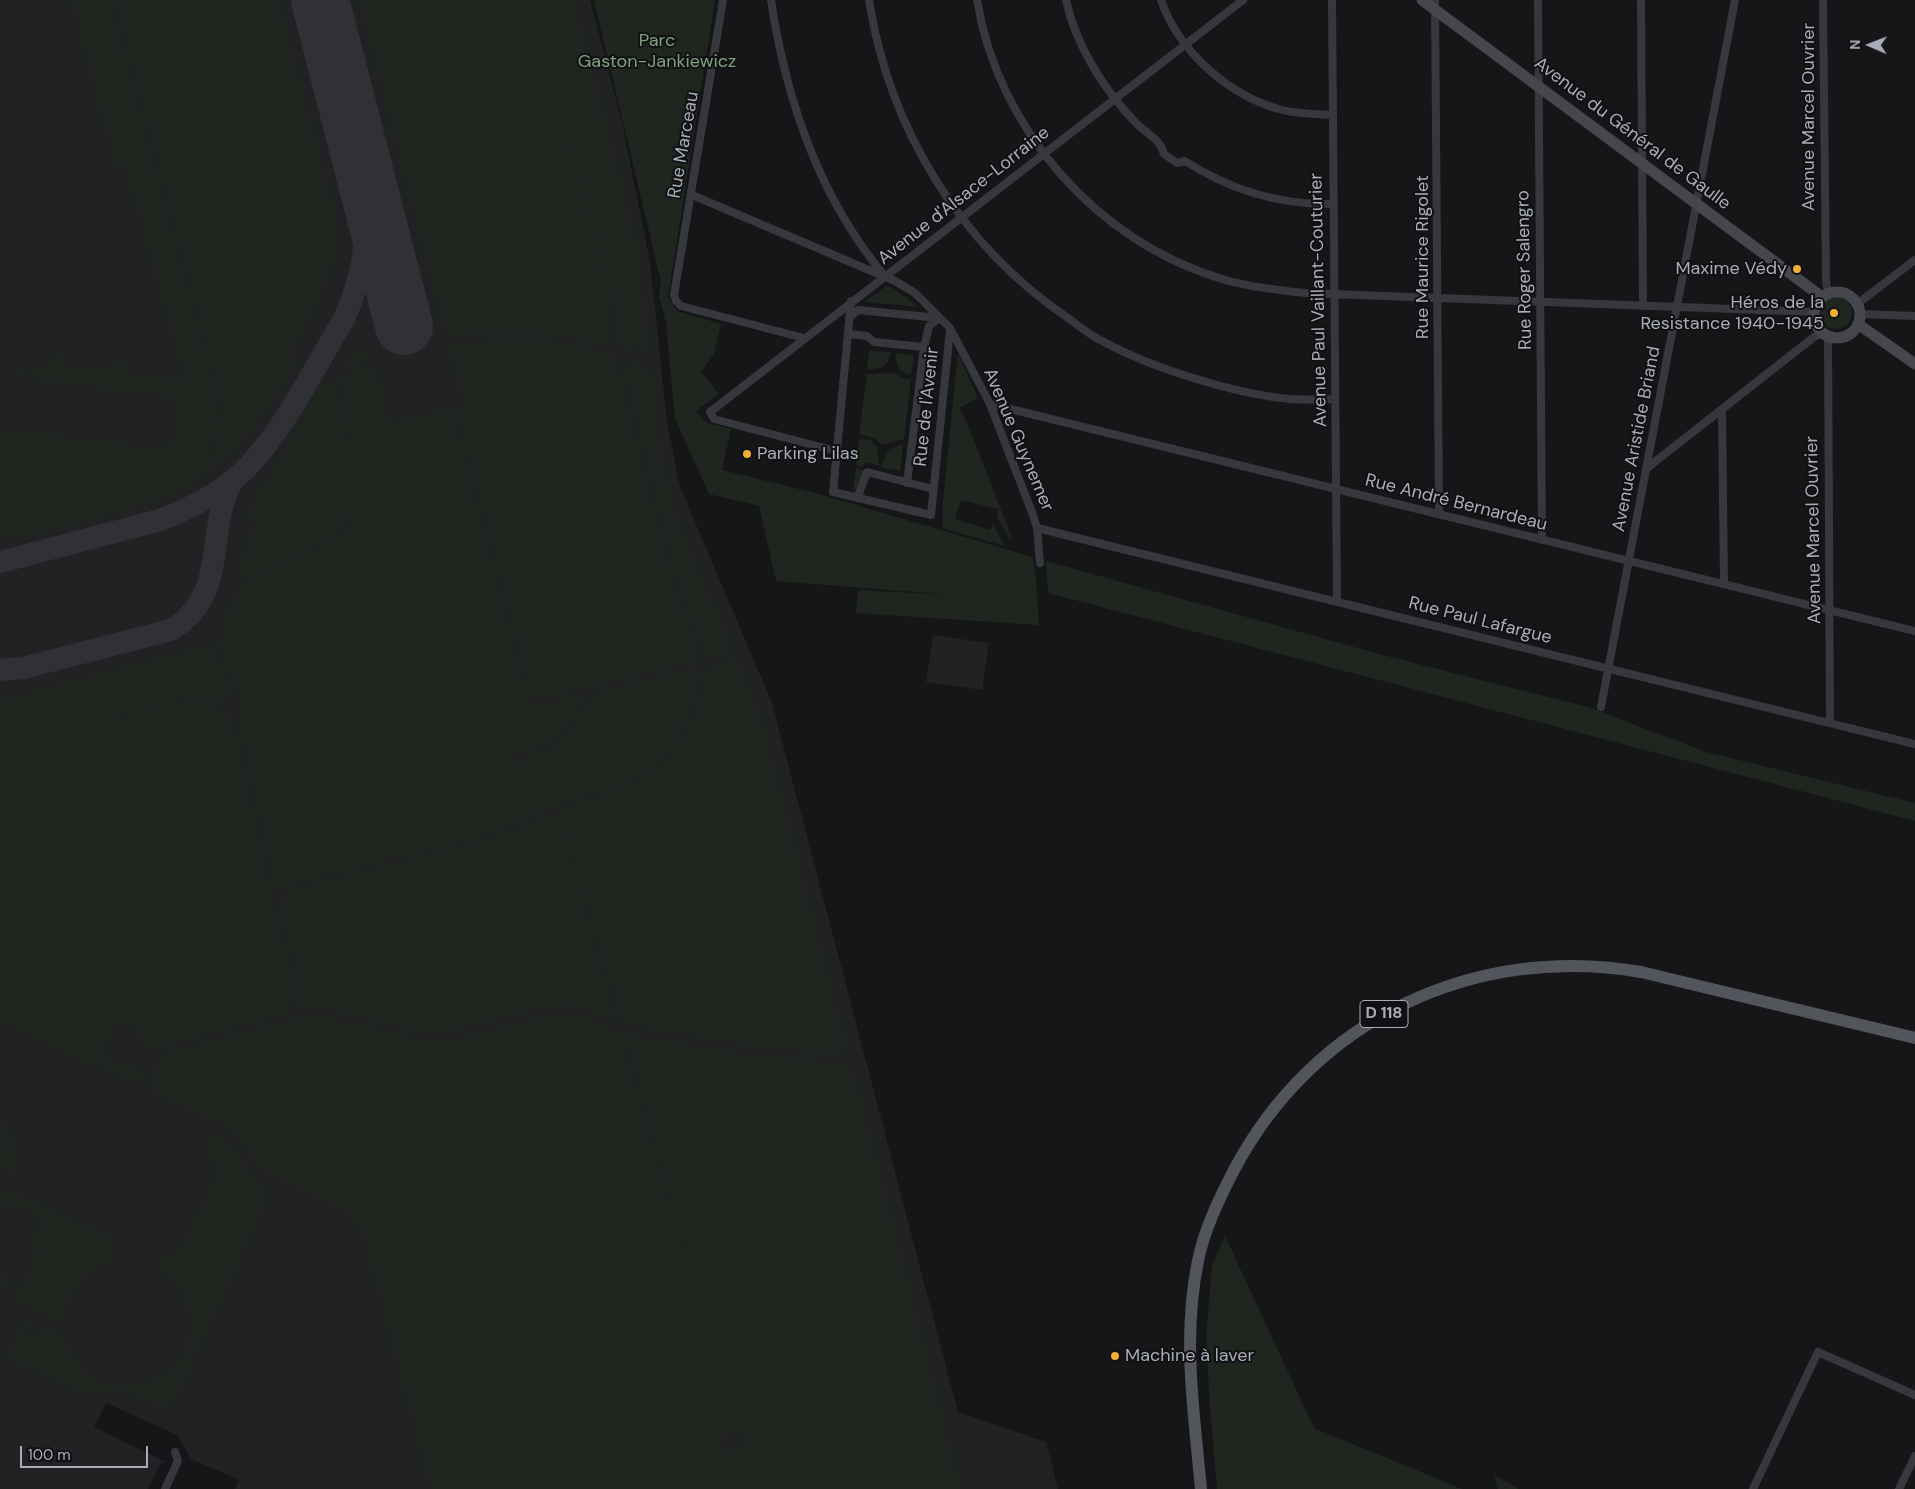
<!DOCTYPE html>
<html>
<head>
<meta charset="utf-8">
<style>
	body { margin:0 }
	#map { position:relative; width:1915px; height:1489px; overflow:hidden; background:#161618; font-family:"DM Sans",sans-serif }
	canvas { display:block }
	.north { position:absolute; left:1845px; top:20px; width:50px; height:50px; -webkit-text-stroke:4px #111113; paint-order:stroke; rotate:271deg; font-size:14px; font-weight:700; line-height:20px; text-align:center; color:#a8adb8 }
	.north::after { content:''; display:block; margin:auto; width:18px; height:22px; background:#a8adb8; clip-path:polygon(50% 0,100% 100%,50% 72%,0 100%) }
	.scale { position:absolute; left:20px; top:1446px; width:128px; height:22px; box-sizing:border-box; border:2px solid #a8adb8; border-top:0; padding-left:6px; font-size:15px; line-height:18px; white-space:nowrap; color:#a8adb8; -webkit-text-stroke:4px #111113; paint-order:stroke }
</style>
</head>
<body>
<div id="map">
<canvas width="1915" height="1489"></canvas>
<div class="north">N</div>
<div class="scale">100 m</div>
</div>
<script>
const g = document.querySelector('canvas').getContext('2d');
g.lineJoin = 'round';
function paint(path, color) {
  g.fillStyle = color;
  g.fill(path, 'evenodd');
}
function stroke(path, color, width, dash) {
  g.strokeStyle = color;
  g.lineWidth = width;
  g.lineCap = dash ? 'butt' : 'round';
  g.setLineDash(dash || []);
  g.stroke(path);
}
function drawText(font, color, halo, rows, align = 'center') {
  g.font = font + ' "DM Sans",sans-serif';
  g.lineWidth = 4;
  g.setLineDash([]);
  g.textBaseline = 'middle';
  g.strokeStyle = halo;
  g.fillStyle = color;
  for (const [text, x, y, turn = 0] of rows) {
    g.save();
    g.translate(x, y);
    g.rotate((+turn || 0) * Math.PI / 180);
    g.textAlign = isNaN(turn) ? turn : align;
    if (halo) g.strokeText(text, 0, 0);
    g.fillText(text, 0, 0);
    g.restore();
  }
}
paint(new Path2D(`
	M 0,0 L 590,0 L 622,123 L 650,262 L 667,421 L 679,484 L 772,703 L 958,1412 L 1046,1442 L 1058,1489 L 235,1489 L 239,1480 L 191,1459 L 177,1435 L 106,1403 L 94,1427 L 166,1462 L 160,1464 L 148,1489 L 0,1489 Z
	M 933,635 L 989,643 L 982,690 L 926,682 Z`), '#222225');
paint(new Path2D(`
	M 72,0 L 110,0 L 213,383 L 217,413 L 204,476 L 168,496 L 134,508 L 31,536 L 0,540 L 0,428 L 159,448 L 174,440 L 179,398 L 0,375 L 0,372 C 20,374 39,375 53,358 C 56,353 57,348 61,344 L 67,368 L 84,371 L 128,360 L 132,375 L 186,380 L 125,167 L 116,168 Z
	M 115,0 L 279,0 L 336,218 C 339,270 315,312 290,356 L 299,361 C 271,404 248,440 209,473 L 222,403 Z
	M 359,0 L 533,0 L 606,281 L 611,346 C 568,337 528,331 485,333 C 472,334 458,334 446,337 Z
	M 536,0 L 574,0 L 637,245 L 651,357 L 636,352 L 637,346 L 632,344 L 630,349 L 623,349 L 616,340 L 611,286 Z
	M 594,0 L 715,0 L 668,297 L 677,311 L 721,324 L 714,354 L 701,372 L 719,394 L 696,411 L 707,423 L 731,429 L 722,470 L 819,494 L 1032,557 L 1036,577 L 1039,625 L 856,613 L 858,590 L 953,595 L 776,581 L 759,506 L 709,494 L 675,419 L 666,323 L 659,296 L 661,282 Z
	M 886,286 L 891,287 L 919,307 L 865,302 Z
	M1820 313a16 16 0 1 1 32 0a16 16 0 1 1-32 0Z
	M 536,338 L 590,347 L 614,354 L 672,579 L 700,655 L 698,661 L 537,700 L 531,694 L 457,412 L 457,406 L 464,404 L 448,342 Z
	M 371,349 L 373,357 L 342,370 L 352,353 Z
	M 869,351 L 891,352 C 888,367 881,370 867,369 Z
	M 896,353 L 914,355 L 911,375 C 898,373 896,366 896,353 Z
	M 958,353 L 978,398 L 959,408 L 966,420 L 1012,538 L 1010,539 L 997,517 L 998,509 L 961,500 L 955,519 L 990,530 L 993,524 L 1005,546 L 942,528 L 943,500 Z
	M 374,362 L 390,423 L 452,408 L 509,627 L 508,637 L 511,648 L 515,651 L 530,703 L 539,705 L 590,692 L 556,739 L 549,745 L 506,756 L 509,767 L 521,762 L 520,757 L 557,746 L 599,690 L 694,667 L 701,671 L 695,700 L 676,742 L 663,758 L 637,777 L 622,784 L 551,807 L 503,830 L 409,855 L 389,857 L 380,862 L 292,884 L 282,891 L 278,898 L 238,718 L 240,719 L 244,711 L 218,644 L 236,588 L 321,548 L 342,533 L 351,522 L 355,494 L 355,458 L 339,377 Z
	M 639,362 L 651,368 C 656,407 658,447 668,486 C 682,541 710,593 732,645 L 727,655 L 713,658 L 704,653 L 675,575 L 625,374 L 628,365 Z
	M 894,373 L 902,378 L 911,380 L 904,439 L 882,445 L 875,439 L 859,434 L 867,374 Z
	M 328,383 L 333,383 L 336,387 C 344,421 365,496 343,526 C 332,541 312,548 295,557 C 278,565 258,577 239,581 L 238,577 L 254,520 L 245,516 L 321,386 Z
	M 859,439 L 870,440 L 877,447 L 879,466 L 865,462 L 863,467 L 856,465 Z
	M 903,445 L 900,471 L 881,467 C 884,455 891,446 903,445 Z
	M 856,468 L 863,470 L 859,485 L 853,491 Z
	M 1046,561 L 1379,654 L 1591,708 L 1706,752 L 1915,803 L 1915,821 L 1048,593 Z
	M 213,644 L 231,690 C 229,710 195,697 180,699 L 117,717 L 120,725 L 125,724 L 123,718 C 163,706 192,691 231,715 L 277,918 L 295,982 L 292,1004 L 282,1015 L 163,1047 L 148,1050 L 142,1048 L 134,1021 L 108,1028 L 111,1040 L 104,1043 L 109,1062 L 107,1062 L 112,1066 L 131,1063 L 140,1067 L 142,1074 L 139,1082 L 133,1080 L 132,1083 L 0,1022 L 0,700 Z
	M 731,659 L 740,663 L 766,736 L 845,1040 L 842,1052 L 836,1054 L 774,1050 L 621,1023 L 611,988 L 616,986 L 615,982 L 610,983 L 600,951 L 606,949 L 604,945 L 599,947 L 589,914 L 595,912 L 593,905 L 588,910 L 561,816 L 560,809 L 634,783 L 667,759 L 684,738 L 692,722 L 706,673 L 715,664 Z
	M 553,812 L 558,817 L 615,1017 L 615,1022 L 578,1007 L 565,1004 L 538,1009 L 436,1034 L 416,1031 L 322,1008 L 294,1010 C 309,984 285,941 280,913 L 282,901 L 290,890 L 392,863 L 401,865 L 410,859 L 515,830 Z
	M 562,1012 L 578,1015 L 619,1031 L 621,1038 L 734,1427 L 732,1431 C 721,1434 718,1445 727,1453 L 737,1453 L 741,1450 L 743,1441 L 737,1429 L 624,1033 L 760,1056 L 842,1062 L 854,1072 L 961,1489 L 431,1489 L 360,1224 L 344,1210 L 261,1170 L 239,1137 L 226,1126 L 151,1092 L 152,1089 L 147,1086 L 157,1061 L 167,1052 L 293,1018 L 312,1016 L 332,1018 L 431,1041 L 456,1038 Z
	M 0,1121 L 8,1124 L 18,1163 L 8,1185 L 5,1184 L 9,1169 L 1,1165 L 0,1166 L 0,1154 L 5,1149 L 0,1146 Z
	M 215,1133 C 236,1146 244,1170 264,1185 L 266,1203 L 174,1402 L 163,1407 L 118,1391 L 89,1394 L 77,1390 L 5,1358 L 25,1316 L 32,1319 L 25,1334 L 38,1339 L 44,1325 L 64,1334 C 86,1422 206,1388 188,1311 C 184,1291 172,1276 155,1267 L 159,1257 L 179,1252 L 213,1182 L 214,1169 L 219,1168 L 204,1144 L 209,1135 L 212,1136 Z
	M 2,1187 L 114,1238 L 112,1246 L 113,1261 C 84,1272 66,1291 64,1323 L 14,1300 L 35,1258 L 36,1250 L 29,1243 L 41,1218 L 5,1202 L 0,1212 L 0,1192 Z
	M 1225,1236 L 1314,1428 L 1462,1489 L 1217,1489 L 1210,1408 L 1206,1338 L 1212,1265 Z
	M 0,1272 L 11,1279 L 5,1290 L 0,1287 Z
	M 1494,1475 L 1519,1489 L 1498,1489 Z`), '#1e261f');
stroke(new Path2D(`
	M 0,562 L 160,520 C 186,510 209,499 231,482 C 277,446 314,368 345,317 C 366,268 370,223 364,170
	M 0,670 L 23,668 L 171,630 C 230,594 204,534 232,481`), '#303135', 22);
stroke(new Path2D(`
	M 320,0 L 404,326`), '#303135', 58);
stroke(new Path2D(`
	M 723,0 L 674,295 L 676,301 L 681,306 L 804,338
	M 771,0 C 786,100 818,195 883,274
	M 869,0 C 889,128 960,245 1068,318 C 1080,327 1092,337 1106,343 C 1132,357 1161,368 1190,377 C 1222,387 1256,396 1290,399 C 1304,400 1320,399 1335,399
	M 977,0 C 998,129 1097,242 1222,279 C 1249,287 1277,290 1305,293 L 1814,312
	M 1066,0 C 1076,46 1104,90 1136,123 C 1146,133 1161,140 1164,154 L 1177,163 L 1185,161 C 1230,190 1279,205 1333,204
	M 1161,0 C 1179,52 1229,96 1282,110 C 1298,114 1316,114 1332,115
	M 1332,0 L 1337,601
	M 1435,0 L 1439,514
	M 1538,0 L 1542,540
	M 1641,0 L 1643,306
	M 1823,0 L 1826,280 L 1828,294
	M 692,195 L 895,281 L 915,293 L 950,328 L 990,404 L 1033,515 L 1037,528 L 1040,563
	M 851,301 L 833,492 L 931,515 L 950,330
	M 1857,304 L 1915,260
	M 1860,314 L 1915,316
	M 850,317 L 858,310 L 939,318
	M 849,334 L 867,336 L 874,342 L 924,347
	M 1828,336 L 1830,723
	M 990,404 L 1915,631
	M 1722,411 L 1724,584
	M 836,451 L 714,419 L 710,412 L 1243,0
	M 1647,468 L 1814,337 L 1823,333
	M 907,483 L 924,347 L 929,326 L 939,318
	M 858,496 L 867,472 L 933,489
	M 1037,528 L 1915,744
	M 1601,707 L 1735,0
	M 165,1489 L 178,1461 L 175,1452
	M 1753,1489 L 1818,1352 L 1915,1395
	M 1899,1489 L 1915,1456`), '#37383d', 8);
stroke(new Path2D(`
	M 1422,0 L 1822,297
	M1814 315a23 23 0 1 1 46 0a23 23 0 1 1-46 0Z
	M 1858,324 L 1915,364`), '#45474d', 11);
stroke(new Path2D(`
	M 1201,1489 C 1194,1412 1182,1338 1198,1261 C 1204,1230 1219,1199 1234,1170 C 1313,1020 1474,943 1641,972 L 1915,1038`), '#53555c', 12);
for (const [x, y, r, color] of [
	[1797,269,5,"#f2b134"],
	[1834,313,5,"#f2b134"],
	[747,454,5,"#f2b134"],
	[1115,1356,5,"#f2b134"]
]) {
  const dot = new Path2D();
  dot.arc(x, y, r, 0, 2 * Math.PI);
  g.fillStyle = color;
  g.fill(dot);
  stroke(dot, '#111113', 2);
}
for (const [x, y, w] of [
	[1384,1014,48]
]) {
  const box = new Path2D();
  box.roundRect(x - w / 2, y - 13.5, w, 27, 4);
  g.fillStyle = '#111113';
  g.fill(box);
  stroke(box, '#a8adb8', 1);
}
drawText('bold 16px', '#a8adb8', null, [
	["D 118",1384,1014]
]);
drawText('18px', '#7fa381', '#111113', [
	["Parc",657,41],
	["Gaston-Jankiewicz",657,62]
]);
drawText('18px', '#a8adb8', '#111113', [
	["Avenue Marcel Ouvrier",1809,117,-90],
	["Avenue du Général de Gaulle",1632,134,37],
	["Rue Marceau",684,145,-80],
	["Avenue d'Alsace-Lorraine",964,196,-38],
	["Rue Maurice Rigolet",1423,257,-90],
	["Rue Roger Salengro",1525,270,-91],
	["Avenue Paul Vaillant-Couturier",1319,300,-91],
	["Rue de l'Avenir",927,407,-84],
	["Avenue Aristide Briand",1637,439,-79],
	["Avenue Guynemer",1018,440,67],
	["Rue André Bernardeau",1456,503,14],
	["Avenue Marcel Ouvrier",1814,530,-91],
	["Rue Paul Lafargue",1480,621,14]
]);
drawText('18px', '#a8adb8', '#111113', [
	["Maxime Védy",1787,269],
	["Héros de la",1824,303],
	["Resistance 1940-1945",1824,324],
	["Parking Lilas",757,454,"left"],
	["Machine à laver",1125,1356,"left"]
], 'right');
</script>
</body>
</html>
